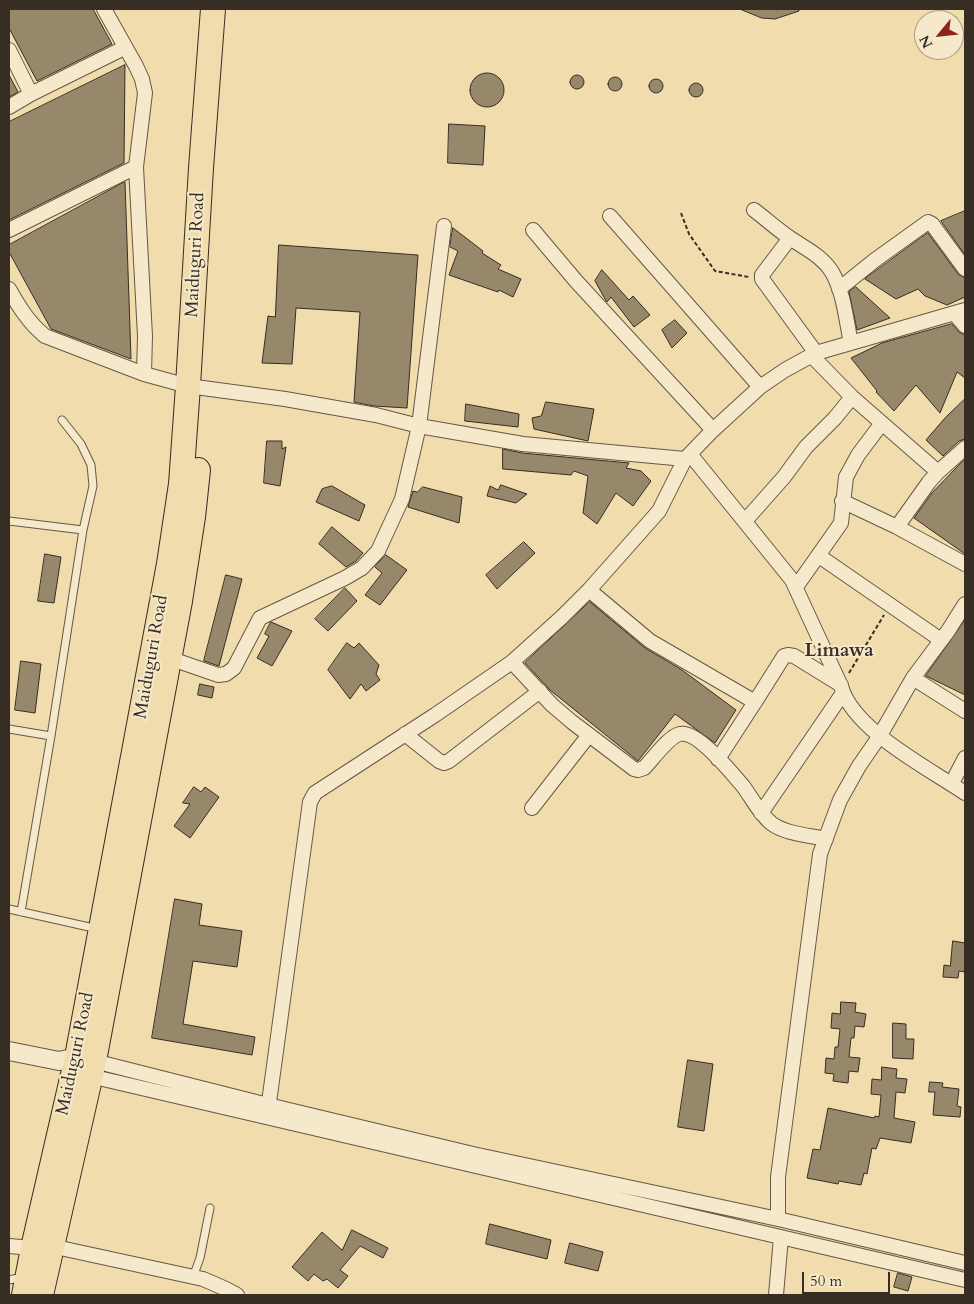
<!DOCTYPE html>
<html>
<head>
<meta charset="utf-8">
<style>
	body { margin:0 }
	#map { position:relative; width:974px; height:1304px; overflow:hidden; background:#f1dcad; font-family:Cardo,serif }
	canvas { display:block }
	.frame { position:absolute; inset:0; border:10px solid #362d23; pointer-events:none }
	.north { position:absolute; left:914px; top:10px; width:50px; height:50px; box-sizing:border-box; background:#f6e8ca; border:1px solid #a99d87; border-radius:50%; rotate:242deg; font-size:14px; font-weight:700; line-height:20px; text-align:center; color:#362d23 }
	.north::after { content:''; display:block; margin:auto; width:18px; height:22px; background:#8f2418; clip-path:polygon(50% 0,100% 100%,50% 72%,0 100%) }
	.scale { position:absolute; left:802px; top:1272px; width:88px; height:22px; box-sizing:border-box; border:2px solid #362d23; border-top:0; padding-left:6px; font-size:15px; line-height:18px; white-space:nowrap; color:#362d23; -webkit-text-stroke:4px #f6e8ca; paint-order:stroke }
</style>
</head>
<body>
<div id="map">
<canvas width="974" height="1304"></canvas>
<div class="frame"></div>
<div class="north">N</div>
<div class="scale">50 m</div>
</div>
<script>
const g = document.querySelector('canvas').getContext('2d');
g.lineJoin = 'round';
function paint(path, color) {
  g.fillStyle = color;
  g.fill(path, 'evenodd');
}
function stroke(path, color, width, dash) {
  g.strokeStyle = color;
  g.lineWidth = width;
  g.lineCap = dash ? 'butt' : 'round';
  g.setLineDash(dash || []);
  g.stroke(path);
}
function drawText(font, color, halo, rows, align = 'center') {
  g.font = font + ' Cardo,serif';
  g.lineWidth = 4;
  g.setLineDash([]);
  g.textBaseline = 'middle';
  g.strokeStyle = halo;
  g.fillStyle = color;
  for (const [text, x, y, turn = 0] of rows) {
    g.save();
    g.translate(x, y);
    g.rotate((+turn || 0) * Math.PI / 180);
    g.textAlign = isNaN(turn) ? turn : align;
    if (halo) g.strokeText(text, 0, 0);
    g.fillText(text, 0, 0);
    g.restore();
  }
}
const building = new Path2D(`
	M 9,9 L 93,9 L 112,44 L 37,81 L 9,28 Z
	M 740,9 L 799,9 L 799,11 L 775,19 L 762,18 Z
	M 125,65 L 124,163 L 9,220 L 9,122 Z
	M470 90a17 17 0 1 1 34 0a17 17 0 1 1-34 0Z
	M570 82a7 7 0 1 1 14 0a7 7 0 1 1-14 0Z
	M 9,75 L 18,92 L 9,97 Z
	M608 84a7 7 0 1 1 14 0a7 7 0 1 1-14 0Z
	M649 86a7 7 0 1 1 14 0a7 7 0 1 1-14 0Z
	M689 90a7 7 0 1 1 14 0a7 7 0 1 1-14 0Z
	M 449,124 L 485,126 L 483,165 L 448,163 Z
	M 125,182 L 131,359 L 51,329 L 9,252 L 9,245 Z
	M 965,211 L 965,255 L 941,221 Z
	M 453,228 L 483,251 L 482,253 L 501,265 L 498,269 L 521,279 L 513,297 L 499,290 L 498,292 L 449,275 L 458,251 L 450,247 Z
	M 928,233 L 958,274 L 965,278 L 965,297 L 947,305 L 925,296 L 918,289 L 896,299 L 865,279 Z
	M 279,245 L 418,255 L 407,408 L 374,406 L 354,402 L 360,312 L 296,308 L 292,364 L 262,363 L 268,316 L 275,317 Z
	M 602,270 L 629,300 L 633,296 L 650,315 L 634,327 L 611,297 L 607,302 L 605,299 L 595,281 Z
	M 856,287 L 890,318 L 857,330 L 849,292 Z
	M 675,320 L 687,333 L 672,348 L 662,330 Z
	M 952,324 L 959,332 L 965,335 L 965,378 L 957,372 L 940,413 L 916,385 L 894,411 L 876,392 L 877,391 L 851,358 L 882,343 Z
	M 965,399 L 965,439 L 959,441 L 943,456 L 926,440 L 945,418 Z
	M 546,402 L 594,409 L 588,441 L 534,429 L 532,418 L 541,416 Z
	M 466,404 L 519,414 L 518,427 L 465,421 Z
	M 267,441 L 282,441 L 282,449 L 286,447 L 280,486 L 264,483 Z
	M 503,449 L 522,453 L 629,463 L 626,468 L 641,471 L 651,481 L 633,506 L 616,493 L 597,524 L 583,513 L 588,476 L 574,471 L 571,475 L 503,469 Z
	M 965,459 L 965,554 L 914,518 L 932,493 Z
	M 501,485 L 527,494 L 516,503 L 487,496 L 490,486 L 498,490 Z
	M 332,486 L 365,505 L 359,521 L 316,502 L 322,489 Z
	M 423,487 L 462,497 L 459,523 L 408,507 L 413,491 L 417,492 Z
	M 332,527 L 363,553 L 356,561 L 346,567 L 319,544 Z
	M 524,542 L 535,553 L 497,589 L 486,575 Z
	M 45,554 L 61,557 L 54,603 L 38,601 Z
	M 386,555 L 407,570 L 380,605 L 365,595 L 382,573 L 375,567 Z
	M 226,575 L 242,579 L 219,666 L 204,661 Z
	M 345,588 L 357,601 L 328,631 L 315,619 Z
	M 590,602 L 645,648 L 682,670 L 736,710 L 715,743 L 675,714 L 638,761 L 550,690 L 525,663 Z
	M 965,620 L 965,695 L 926,676 Z
	M 271,622 L 292,631 L 272,666 L 257,658 L 269,636 L 265,634 Z
	M 347,643 L 354,648 L 359,643 L 379,665 L 376,674 L 380,680 L 366,691 L 361,684 L 350,699 L 328,670 Z
	M 21,661 L 41,664 L 35,713 L 15,710 Z
	M 200,684 L 214,687 L 212,698 L 198,695 Z
	M 194,787 L 201,792 L 205,787 L 219,797 L 190,838 L 174,826 L 190,804 L 183,803 Z
	M 175,899 L 202,904 L 199,925 L 242,931 L 237,967 L 193,961 L 183,1024 L 255,1037 L 252,1055 L 152,1038 Z
	M 953,941 L 965,943 L 965,972 L 959,971 L 958,978 L 943,977 L 944,965 L 950,966 Z
	M 841,1002 L 856,1003 L 855,1012 L 866,1014 L 864,1027 L 855,1026 L 854,1038 L 851,1038 L 849,1057 L 860,1058 L 858,1072 L 849,1071 L 848,1083 L 833,1081 L 834,1074 L 825,1073 L 826,1058 L 834,1059 L 835,1047 L 838,1047 L 840,1029 L 831,1028 L 832,1013 L 840,1014 Z
	M 893,1023 L 906,1024 L 906,1039 L 914,1039 L 913,1059 L 893,1058 Z
	M 688,1060 L 713,1064 L 704,1131 L 678,1127 Z
	M 882,1067 L 897,1069 L 896,1078 L 907,1079 L 905,1093 L 896,1092 L 894,1118 L 915,1122 L 911,1143 L 880,1138 L 876,1149 L 872,1148 L 867,1174 L 864,1173 L 861,1185 L 839,1181 L 838,1184 L 807,1178 L 813,1149 L 820,1150 L 828,1108 L 874,1118 L 875,1116 L 879,1117 L 881,1095 L 871,1094 L 872,1079 L 881,1080 Z
	M 930,1082 L 943,1083 L 942,1087 L 959,1089 L 957,1106 L 961,1107 L 960,1117 L 933,1115 L 935,1092 L 929,1092 Z
	M 490,1224 L 551,1240 L 547,1259 L 486,1244 Z
	M 352,1230 L 388,1248 L 383,1258 L 360,1246 L 340,1270 L 348,1276 L 338,1288 L 327,1279 L 323,1281 L 314,1274 L 308,1281 L 292,1267 L 322,1232 L 342,1250 Z
	M 570,1243 L 603,1252 L 598,1271 L 565,1263 Z
	M 898,1273 L 912,1277 L 908,1291 L 894,1287 Z`);
paint(building, '#97886b');
stroke(building, '#362d23', 1);
const service = new Path2D(`
	M 9,521 L 83,530
	M 9,729 L 51,736
	M 9,909 L 98,929
	M 21,912 L 51,736 L 83,530 L 93,486 L 91,465 L 81,444 L 62,420
	M 193,1277 L 200,1258 L 210,1208
	M 9,1280 L 23,1277`);
const minor = new Path2D(`
	M 104,9 L 136,66 L 142,79 L 145,93 L 136,167 L 145,336 L 144,374
	M 9,50 L 31,94
	M 9,107 L 31,94 L 124,48
	M 754,210 C 766,219 778,230 790,238 C 806,249 822,256 832,272 C 844,293 846,320 851,343
	M 610,216 L 760,387
	M 9,230 L 136,167
	M 533,230 L 576,281 L 713,430
	M 790,238 L 762,275 L 762,279 L 816,353
	M 9,289 C 19,307 29,323 45,336 L 144,374 L 188,386 L 285,399 L 376,415 L 419,426 L 523,444 L 685,459
	M 839,289 L 875,260 L 928,222 L 932,224 L 965,269
	M 955,314 L 965,326
	M 811,355 L 852,397 L 938,472
	M 690,454 L 792,580 L 841,686 C 853,730 928,768 965,793
	M 842,501 L 897,527 L 965,564
	M 745,521 L 784,477 L 806,447 L 835,418 L 852,397
	M 897,527 L 929,482 L 938,472 L 965,448
	M 819,556 L 941,640
	M 796,587 L 841,523 L 846,477 L 858,455 L 882,423
	M 589,590 L 650,641 L 755,702 L 718,759
	M 169,658 L 218,675 L 226,674 L 234,668 L 260,618 L 345,578 L 362,568 L 378,551 L 402,499 L 419,426 L 444,226
	M 512,662 L 552,705 L 572,722 L 634,769 L 638,770 L 644,768 C 652,760 669,736 680,734 C 697,730 732,773 743,786 C 752,798 759,813 771,823 C 785,834 808,835 826,839
	M 913,678 L 965,711
	M 755,702 L 784,656 L 788,655 L 794,656 L 841,685
	M 405,734 L 439,761 L 444,763 L 449,761 L 540,691
	M 952,783 L 965,758
	M 532,808 L 589,735
	M 761,813 L 843,693
	M 94,1061 L 268,1105 L 473,1154 L 778,1219 L 965,1263
	M 90,1076 L 965,1280
	M 267,1117 L 310,802 L 315,793 L 435,715 L 512,662 L 562,617 L 589,590 L 659,511 L 685,459 L 713,430 L 760,387 L 785,370 L 816,353 L 965,310
	M 778,1219 L 778,1177 L 820,854 L 840,800 L 859,766 L 879,737 L 913,678 L 948,631 L 965,604
	M 9,1246 L 33,1248
	M 51,1246 L 203,1279 L 226,1289 L 237,1295
	M 776,1295 L 781,1237`);
const tertiary = new Path2D(`
	M 9,1051 L 59,1061 L 77,1057 L 87,1059`);
const trunk = new Path2D(`
	M 24,1295 L 33,1248 L 77,1057 L 169,564 L 181,484 L 188,386 L 201,168 L 213,9
	M 41,1295 L 94,1061 L 180,601 L 193,517 L 198,470`);
stroke(service, '#655946', 9);
stroke(minor, '#655946', 16);
stroke(tertiary, '#655946', 20);
stroke(trunk, '#362d23', 26);
stroke(new Path2D(`
	M 681,213 L 689,234 L 715,271 L 749,277
	M 849,673 L 884,615`), '#362d23', 2, [4, 2.5]);
stroke(service, '#f6e8ca', 7);
stroke(minor, '#f6e8ca', 14);
stroke(tertiary, '#f6e8ca', 18);
stroke(trunk, '#f1dcad', 24);
drawText('18px', '#362d23', '#f6e8ca', [
	["Maiduguri Road",196,255,-87],
	["Maiduguri Road",152,657,-80],
	["Maiduguri Road",76,1054,-78]
]);
drawText('bold 19px', '#362d23', '#f6e8ca', [
	["Limawa",839,652]
]);
</script>
</body>
</html>
